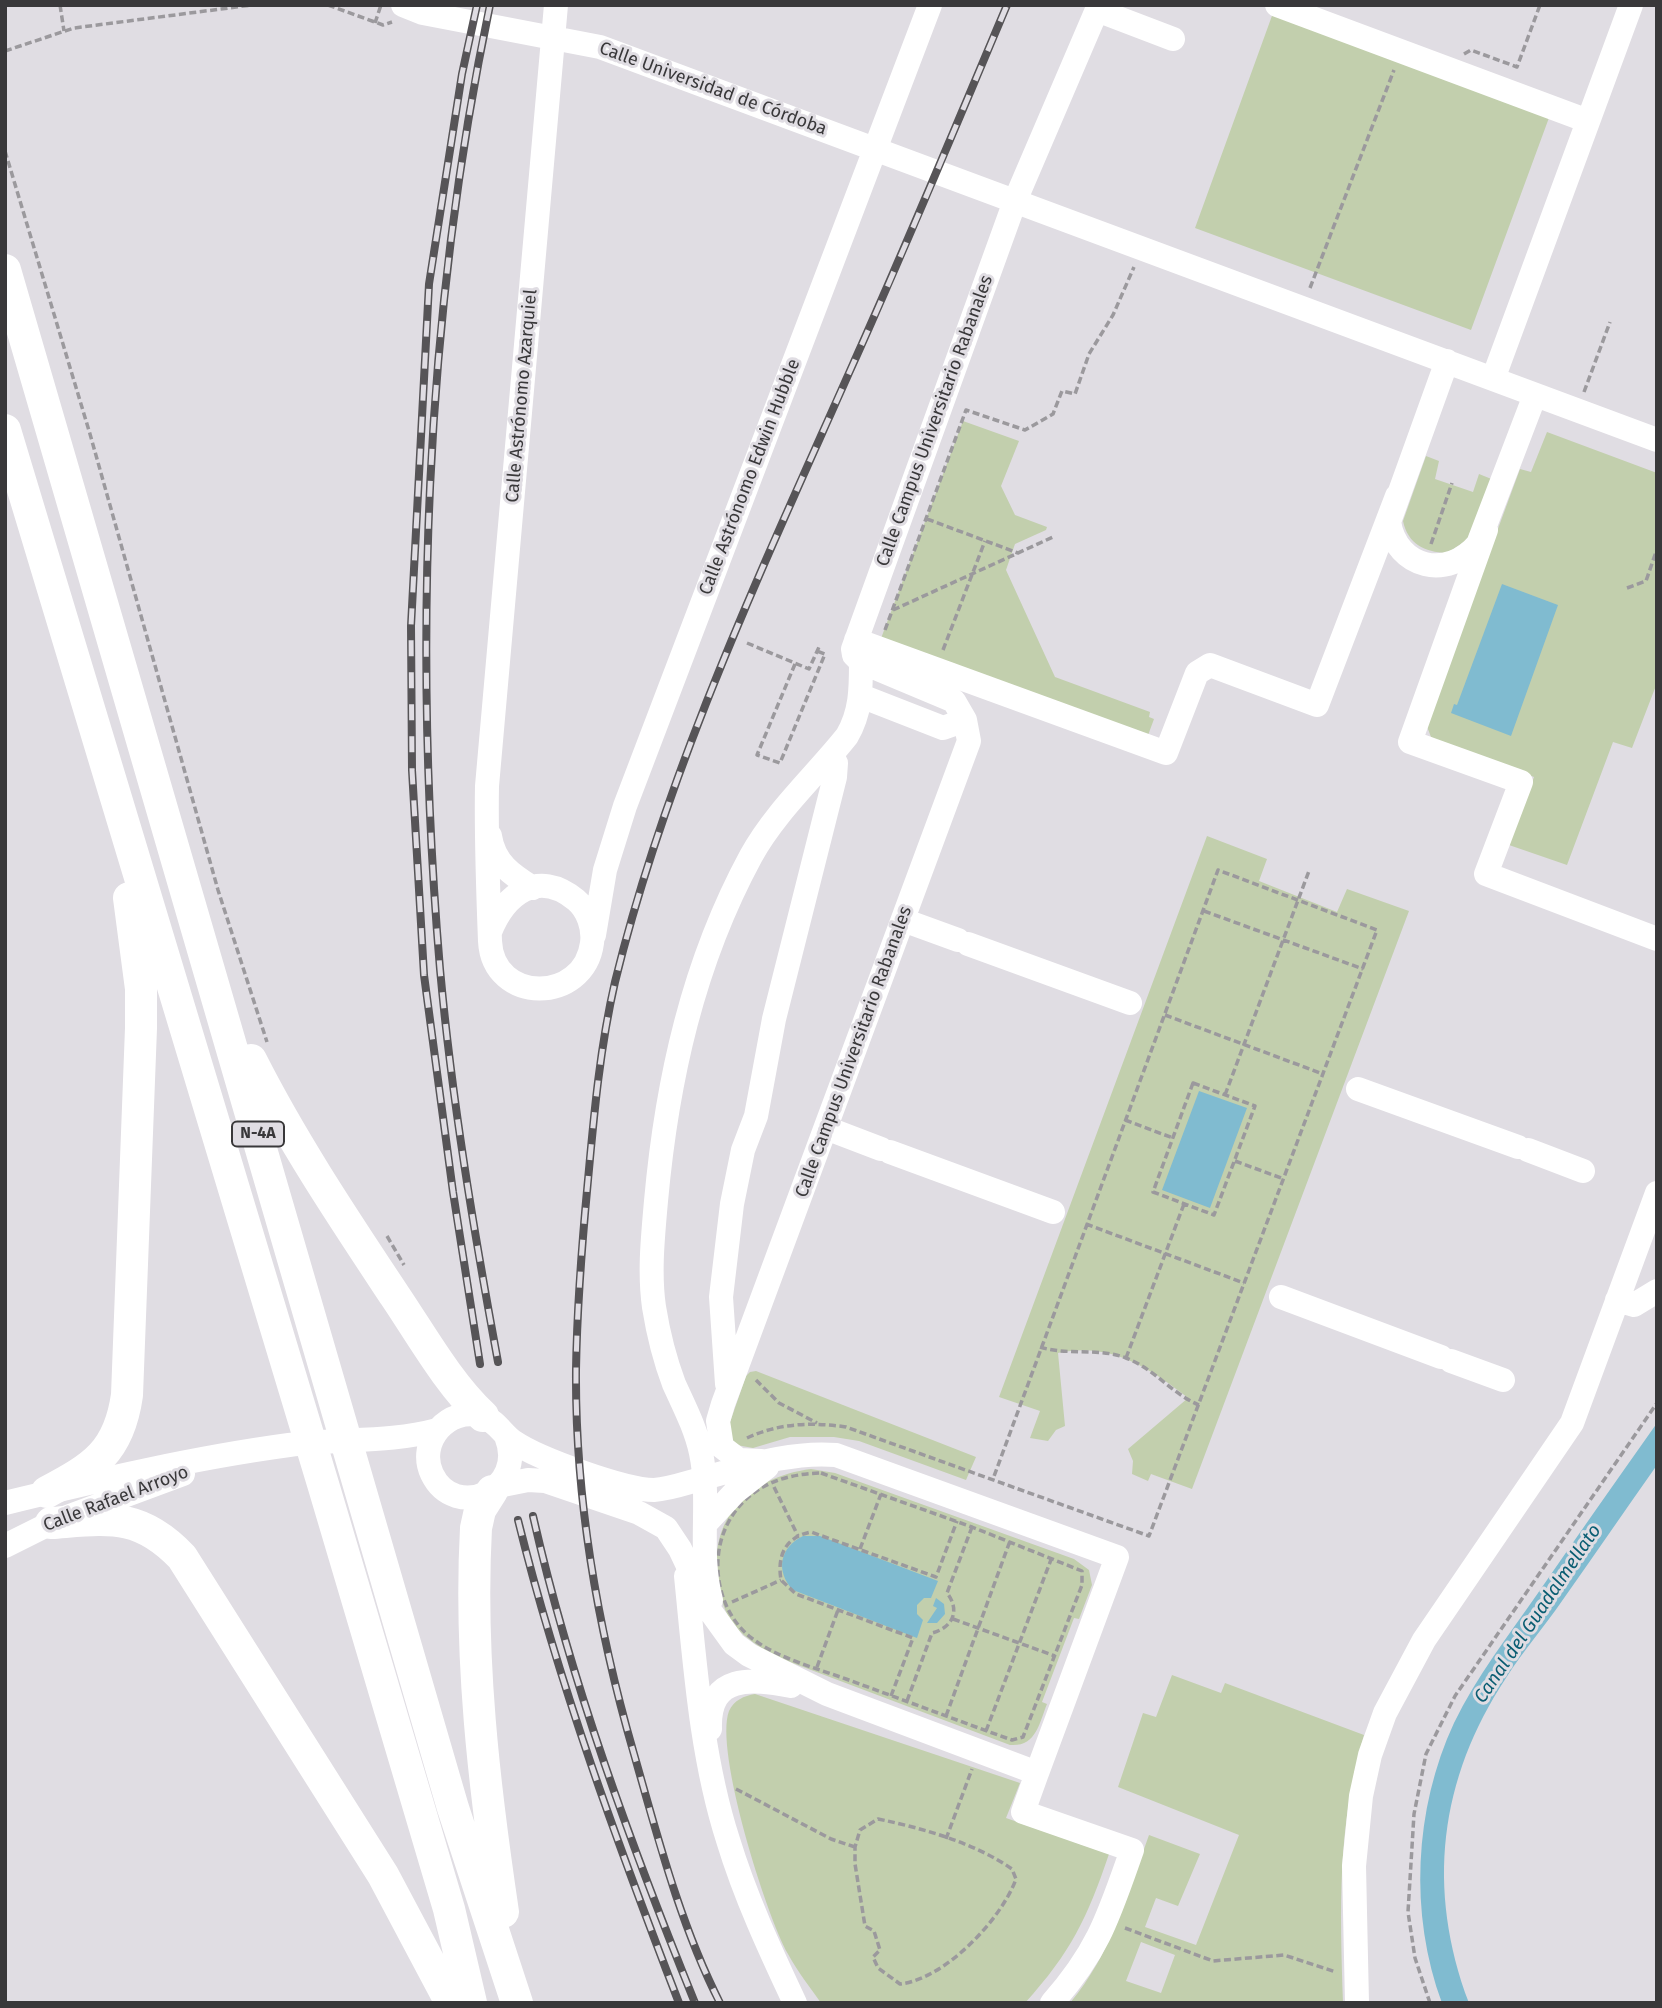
<!DOCTYPE html>
<html>
<head>
<meta charset="utf-8">
<style>
	body { margin:0 }
	#map { position:relative; width:1662px; height:2008px; overflow:hidden; background:#e0dde3; font-family:"Fira Sans",sans-serif }
	canvas { display:block }
	.frame { position:absolute; inset:0; border:7px solid #39383a; pointer-events:none }
</style>
</head>
<body>
<div id="map">
<canvas width="1662" height="2008"></canvas>
<div class="frame"></div>
</div>
<script>
const g = document.querySelector('canvas').getContext('2d');
g.lineJoin = 'round';
function paint(path, color) {
  g.fillStyle = color;
  g.fill(path, 'evenodd');
}
function stroke(path, color, width, dash) {
  g.strokeStyle = color;
  g.lineWidth = width;
  g.lineCap = dash ? 'butt' : 'round';
  g.setLineDash(dash || []);
  g.stroke(path);
}
function drawText(font, color, halo, rows, align = 'center') {
  g.font = font + ' "Fira Sans",sans-serif';
  g.lineWidth = 6;
  g.setLineDash([]);
  g.textBaseline = 'middle';
  g.strokeStyle = halo;
  g.fillStyle = color;
  for (const [text, x, y, turn = 0] of rows) {
    g.save();
    g.translate(x, y);
    g.rotate((+turn || 0) * Math.PI / 180);
    g.textAlign = isNaN(turn) ? turn : align;
    if (halo) g.strokeText(text, 0, 0);
    g.fillText(text, 0, 0);
    g.restore();
  }
}
paint(new Path2D(`
	M 1273,13 L 1550,115 L 1471,330 L 1195,228 Z
	M 963,421 L 1019,441 L 1001,486 L 1015,515 L 1047,527 L 1046,530 L 1015,544 L 1006,570 L 1055,677 L 1150,712 L 1149,717 L 1154,719 L 1147,738 L 880,641 Z
	M 1547,432 L 1657,473 L 1657,683 L 1632,748 L 1613,742 L 1567,865 L 1509,845 L 1534,777 L 1437,741 L 1431,737 L 1426,724 L 1520,469 L 1531,472 Z
	M 1426,456 L 1439,461 L 1435,479 L 1473,492 L 1479,474 L 1494,480 L 1475,535 L 1447,553 C 1424,552 1408,544 1403,521 Z
	M 1207,836 L 1267,859 L 1259,881 L 1337,912 L 1347,889 L 1409,911 L 1192,1489 L 1151,1474 L 1148,1481 L 1132,1474 L 1133,1461 L 1128,1449 L 1188,1398 C 1148,1367 1110,1342 1058,1353 L 1065,1426 L 1056,1430 L 1048,1441 L 1030,1438 L 1040,1411 L 999,1397 Z
	M 756,1371 L 976,1457 L 966,1480 L 859,1441 L 834,1437 L 790,1437 L 753,1448 L 731,1444 L 727,1431 L 746,1376 L 750,1372 Z
	M 811,1469 L 835,1473 L 1074,1559 L 1089,1570 L 1092,1585 L 1079,1619 L 1074,1618 L 1042,1702 L 1047,1704 C 1039,1724 1036,1747 1010,1745 L 774,1656 C 760,1647 746,1639 735,1626 C 724,1613 721,1599 718,1582 C 708,1518 749,1477 811,1469 Z
	M 1172,1675 L 1221,1693 L 1225,1683 L 1364,1735 C 1337,1828 1340,1907 1343,2003 L 1070,2003 C 1111,1954 1128,1894 1149,1835 L 1200,1854 L 1178,1906 L 1156,1898 L 1145,1927 L 1196,1945 L 1239,1835 L 1118,1787 L 1143,1713 L 1156,1717 ZM 1141,1942 L 1175,1955 L 1161,1993 L 1126,1981 Z
	M 755,1694 L 1020,1783 L 1006,1818 L 1109,1854 C 1087,1919 1071,1952 1025,2003 L 821,2003 C 810,1987 797,1971 788,1954 C 766,1915 714,1750 729,1711 C 734,1700 744,1696 755,1694 Z`), '#c2cfad');
paint(new Path2D(`
	M 1502,584 L 1558,605 L 1511,736 L 1451,713 L 1454,704 L 1457,705 Z
	M 1199,1091 L 1247,1108 L 1210,1208 L 1162,1190 Z
	M 1657,1423 L 1657,1465 C 1625,1510 1594,1556 1562,1601 C 1544,1627 1523,1651 1506,1678 C 1439,1779 1426,1889 1469,2003 L 1442,2003 C 1409,1914 1414,1809 1454,1723 C 1476,1677 1509,1635 1538,1593 C 1577,1536 1617,1480 1657,1423 Z
	M 803,1536 L 820,1536 L 938,1581 L 931,1598 L 924,1598 L 917,1605 L 917,1614 L 923,1620 L 917,1638 L 793,1590 C 775,1571 780,1547 803,1536 Z
	M 936,1598 L 944,1604 L 945,1614 L 937,1623 L 927,1623 L 937,1608 L 933,1606 Z`), '#80bbd0');
stroke(new Path2D(`
	M 60,5 L 64,31
	M 328,5 L 383,25 L 392,22
	M 375,23 L 381,5
	M 5,51 L 74,28 L 252,5
	M 1464,54 L 1471,50 L 1517,67 L 1540,5
	M 5,151 L 90,434 L 218,890 L 267,1042
	M 1310,288 L 1394,70
	M 1584,392 L 1610,322
	M 927,519 L 1018,553
	M 1431,544 L 1452,483
	M 1627,588 L 1646,581 L 1657,549
	M 893,610 L 1053,537
	M 885,630 L 966,410 L 1025,430 L 1053,414 L 1062,391 L 1075,394 L 1089,354 L 1113,315 L 1134,267
	M 747,643 L 809,669 L 819,647
	M 943,650 L 985,541
	M 795,664 L 757,755 L 780,763 L 825,654 L 817,651
	M 1204,911 L 1363,969
	M 1165,1015 L 1323,1074
	M 1193,1083 L 1255,1106 L 1214,1215 L 1153,1192 Z
	M 1225,1095 L 1309,871
	M 1125,1120 L 1173,1138
	M 1235,1161 L 1284,1179
	M 1086,1224 L 1244,1283
	M 387,1236 L 404,1265
	M 1040,1347 C 1068,1356 1097,1347 1126,1358 C 1155,1369 1172,1394 1199,1405
	M 1126,1358 L 1184,1204
	M 756,1380 L 779,1403 L 817,1423
	M 747,1438 C 779,1423 812,1422 846,1427 L 1149,1536 L 1377,930 L 1218,870 L 993,1479
	M 821,1473 L 972,1527 L 1082,1571 L 1082,1585 L 1023,1737 L 1012,1740 C 956,1720 901,1699 846,1679 C 813,1667 776,1658 749,1636 C 717,1609 709,1559 728,1523 C 747,1487 782,1474 821,1473 Z
	M 774,1487 L 798,1536
	M 860,1549 L 881,1494
	M 732,1602 L 781,1580
	M 953,1619 L 1055,1656
	M 817,1667 L 838,1610
	M 891,1696 L 913,1638 L 796,1594 L 781,1580 C 777,1556 785,1537 811,1532 L 936,1577 L 957,1521
	M 907,1701 L 932,1633 C 952,1628 961,1611 947,1593 L 972,1527
	M 946,1716 L 1010,1541
	M 986,1731 L 1052,1557
	M 736,1789 L 831,1839 L 855,1847
	M 878,1819 C 922,1828 975,1843 1012,1869 L 1016,1879 C 1001,1920 945,1979 900,1984 L 878,1968 L 873,1957 L 880,1950 L 874,1931 L 865,1926 L 855,1864 L 855,1847 L 860,1830 Z
	M 946,1839 L 972,1769
	M 1125,1928 L 1213,1961 L 1284,1955 L 1336,1972
	M 1430,2003 L 1415,1958 L 1408,1912 L 1414,1814 L 1426,1754 L 1455,1696 L 1657,1403`), '#9b999d', 3.5, [7, 3.5]);
stroke(new Path2D(`
	M 403,5 L 423,13 L 600,47 L 1657,440
	M 1277,5 L 1588,121
	M 1097,10 L 1173,39
	M 1447,361 L 1389,522 C 1397,569 1448,580 1478,544 L 1535,395
	M 1493,379 L 1631,5
	M 1486,530 L 1410,742 L 1521,782 L 1486,874 L 1657,939
	M 856,640 L 1166,753 L 1197,673 L 1210,665 L 1317,705 L 1397,496
	M 861,696 L 943,728 L 957,723 L 961,714
	M 490,836 C 494,863 512,875 533,888
	M 903,920 L 958,940
	M 490,932 C 505,895 537,868 576,900 C 588,910 594,928 592,943 C 584,1004 493,1004 490,941 C 488,889 486,839 487,786 L 556,5
	M 594,935 L 605,870 L 625,806 L 930,5
	M 968,944 L 1130,1003
	M 1358,1089 L 1518,1147
	M 826,1128 L 881,1149
	M 1528,1150 L 1583,1171
	M 890,1152 L 1053,1212
	M 1281,1297 L 1441,1357
	M 1617,1300 L 1634,1305 L 1657,1291
	M 1451,1361 L 1503,1380
	M 727,1384 L 721,1297 L 732,1204 L 743,1150 L 756,1116 L 774,1019 L 835,777 L 836,763 L 828,760
	M 761,1461 L 739,1460 L 722,1447 L 718,1421 L 723,1404 L 969,741 L 965,720 L 954,701 L 861,662 L 854,655 L 853,649 L 1015,201 L 1099,5
	M 498,1486 L 528,1480 L 545,1481 L 639,1513 L 666,1528 L 680,1549 L 708,1608 L 734,1644 L 749,1655 L 827,1694 L 1037,1773 L 1117,1557 L 836,1455 C 790,1451 745,1467 701,1479 C 686,1483 670,1489 654,1490 C 625,1490 539,1459 514,1442 C 502,1434 497,1421 482,1416 C 448,1406 417,1442 432,1474 C 455,1522 528,1490 506,1436
	M 5,1503 C 99,1480 193,1458 289,1445 C 338,1438 389,1443 437,1430
	M 707,1522 L 735,1492 L 767,1467
	M 5,1546 L 51,1523 L 183,1474
	M 686,1576 C 695,1664 701,1756 728,1840 C 745,1896 770,1950 795,2003
	M 711,1600 C 698,1553 711,1501 701,1453 C 696,1429 684,1406 674,1384 C 665,1360 658,1332 654,1307 C 649,1272 653,1236 656,1201 C 667,1080 693,963 751,856 C 775,812 816,775 847,736 C 861,712 861,689 861,662
	M 710,1729 C 708,1673 752,1679 791,1686
	M 1037,1773 L 1023,1812 L 1132,1850 C 1109,1915 1099,1950 1052,2003
	M 1357,2003 L 1354,1866 L 1361,1796 L 1370,1755 L 1385,1713 L 1424,1640 L 1572,1423 L 1657,1193`), '#fff', 24);
stroke(new Path2D(`
	M 5,270 L 453,1808 L 517,2003
	M 5,430 L 323,1484 L 449,1909 L 471,2003
	M 251,1060 C 293,1143 344,1219 395,1296 C 422,1336 448,1383 483,1416
	M 492,1491 L 480,1510 L 476,1528 C 469,1656 484,1785 503,1912
	M 47,1492 C 94,1467 119,1452 127,1395 L 141,1028 L 141,989 L 129,898
	M 51,1523 C 108,1519 139,1512 182,1557 L 383,1875 L 451,2003`), '#fff', 32);
const rail = new Path2D(`
	M 477,5 L 462,74 L 429,284 L 411,626 L 412,770 L 424,975 L 453,1192 L 480,1364
	M 490,5 C 424,319 413,649 440,969 C 452,1101 474,1232 498,1362
	M 533,1516 C 571,1683 631,1845 695,2003
	M 518,1520 C 559,1685 618,1845 679,2003
	M 720,2003 C 680,1924 658,1838 634,1754 C 598,1630 575,1499 576,1370 C 577,1307 582,1243 588,1180 C 594,1114 600,1047 615,982 C 667,770 761,571 849,373 C 904,251 955,128 1007,5`);
stroke(rail, '#565457', 8);
stroke(rail, '#e0dde3', 5, [16]);
for (const [x, y, w] of [
	[258,1134,52]
]) {
  const box = new Path2D();
  box.roundRect(x - w / 2, y - 12.5, w, 25, 5);
  g.fillStyle = '#e0dde3';
  g.fill(box);
  stroke(box, '#39383a', 2);
}
drawText('bold 16px', '#39383a', null, [
	["N-4A",258,1134]
]);
drawText('18px', '#39383a', '#e0dde3', [
	["Calle Universidad de Córdoba",713,89,20],
	["Calle Astrónomo Azarquiel",522,396,-85],
	["Calle Campus Universitario Rabanales",935,421,-70],
	["Calle Astrónomo Edwin Hubble",750,477,-69],
	["Calle Campus Universitario Rabanales",854,1052,-70],
	["Calle Rafael Arroyo",116,1499,-21]
]);
drawText('italic 19px', '#0a5d72', '#e0dde3', [
	["Canal del Guadalmellato",1538,1614,-56]
]);
</script>
</body>
</html>
